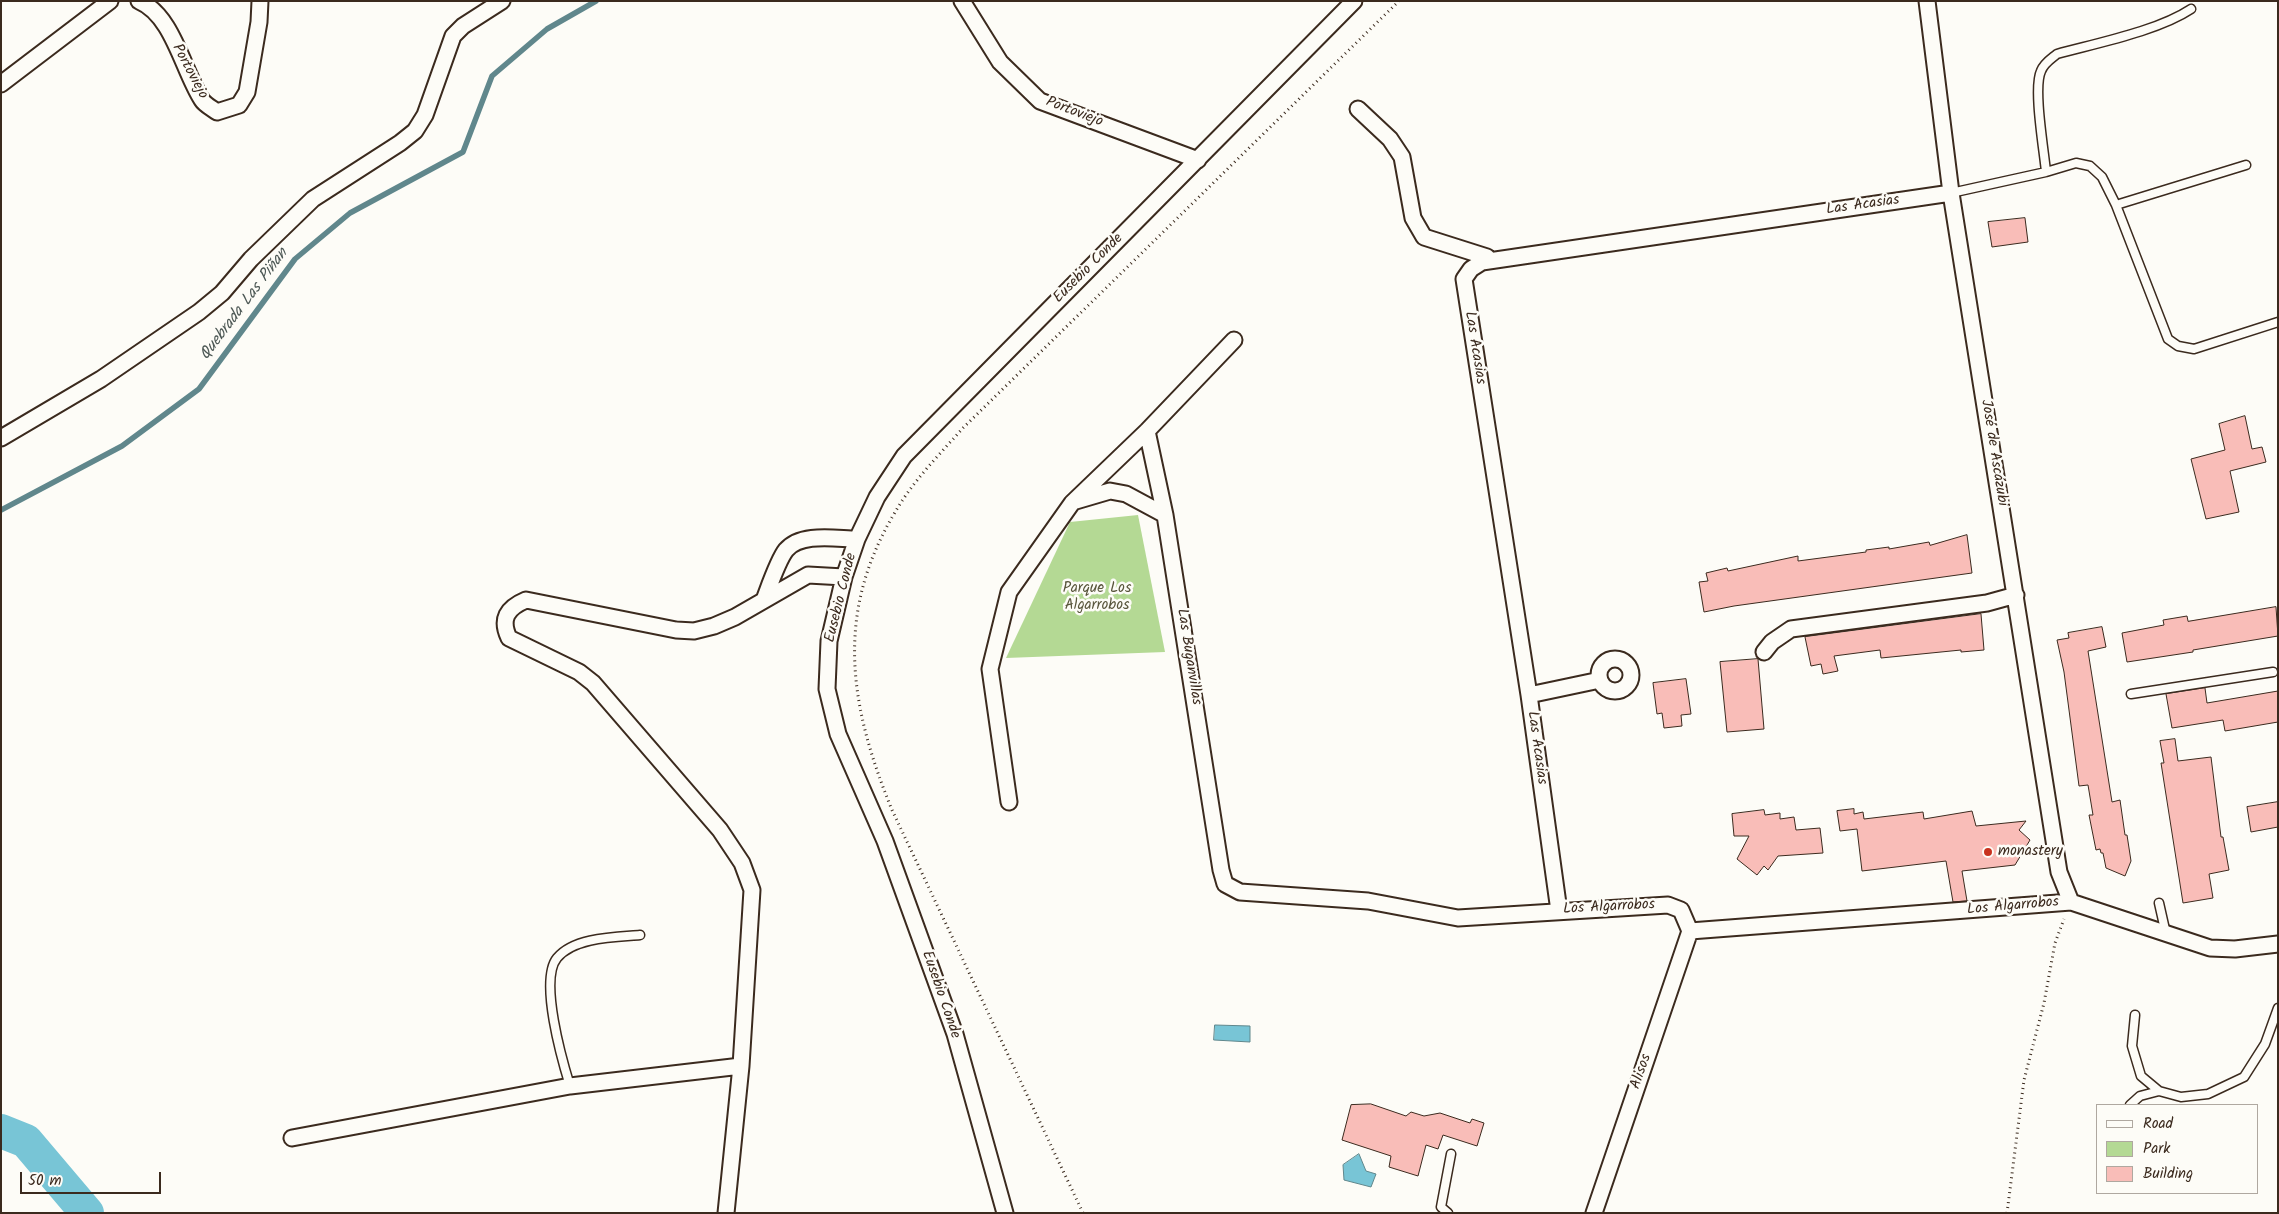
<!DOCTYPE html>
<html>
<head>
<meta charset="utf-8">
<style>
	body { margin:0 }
	#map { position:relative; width:2279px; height:1214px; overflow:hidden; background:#fdfcf7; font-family:Kalam,sans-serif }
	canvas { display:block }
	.frame { position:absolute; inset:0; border:2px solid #3b2a1e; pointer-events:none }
	.legend { position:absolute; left:2096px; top:1104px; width:162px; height:90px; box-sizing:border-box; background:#fdfcf7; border:1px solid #afa8a0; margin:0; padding:6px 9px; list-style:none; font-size:15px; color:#3b2a1e }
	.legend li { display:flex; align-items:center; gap:10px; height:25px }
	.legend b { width:25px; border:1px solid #afa8a0 }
	.scale { position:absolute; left:20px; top:1172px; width:141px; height:22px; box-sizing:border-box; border:2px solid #3b2a1e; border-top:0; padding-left:6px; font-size:15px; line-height:18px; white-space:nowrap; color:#3b2a1e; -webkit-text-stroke:4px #fdfcf7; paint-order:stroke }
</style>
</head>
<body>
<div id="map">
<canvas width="2279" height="1214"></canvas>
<div class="frame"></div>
<ul class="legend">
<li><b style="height:6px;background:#fdfcf7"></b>Road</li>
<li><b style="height:14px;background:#b4d994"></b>Park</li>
<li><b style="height:14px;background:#f9bdb8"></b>Building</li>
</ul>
<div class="scale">50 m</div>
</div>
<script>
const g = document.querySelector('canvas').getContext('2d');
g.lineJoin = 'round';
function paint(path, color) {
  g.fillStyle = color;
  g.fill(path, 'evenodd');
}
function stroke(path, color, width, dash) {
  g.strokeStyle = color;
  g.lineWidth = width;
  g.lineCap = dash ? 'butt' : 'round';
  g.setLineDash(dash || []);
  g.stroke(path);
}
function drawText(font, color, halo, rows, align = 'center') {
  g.font = font + ' Kalam,sans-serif';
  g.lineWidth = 5;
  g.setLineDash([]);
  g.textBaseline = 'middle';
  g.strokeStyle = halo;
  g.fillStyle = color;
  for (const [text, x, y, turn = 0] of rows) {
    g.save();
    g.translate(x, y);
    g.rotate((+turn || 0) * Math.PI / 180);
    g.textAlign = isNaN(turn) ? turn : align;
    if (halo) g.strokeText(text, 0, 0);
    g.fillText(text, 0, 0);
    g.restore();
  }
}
paint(new Path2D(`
	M 1138,515 L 1165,652 L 1006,658 L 1070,522 Z`), '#b4d994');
const water = new Path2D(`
	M 1215,1025 L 1250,1026 L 1250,1042 L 1214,1040 Z
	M 1359,1154 L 1366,1171 L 1376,1174 L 1371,1187 L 1344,1180 L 1343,1165 Z`);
paint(water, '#78c5d6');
stroke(water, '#60878c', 1);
stroke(new Path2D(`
	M 1,510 L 122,446 L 199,389 L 295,259 L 350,213 L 463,152 L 492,76 L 547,29 L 596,1`), '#60878c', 5.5);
stroke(new Path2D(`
	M 1,1131 L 26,1141 L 87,1213`), '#78c5d6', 34);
const building = new Path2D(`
	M 2025,218 L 2028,242 L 1992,247 L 1988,222 Z
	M 2245,416 L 2252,449 L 2262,447 L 2266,462 L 2230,471 L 2239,512 L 2206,519 L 2191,459 L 2225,450 L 2219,424 Z
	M 1967,535 L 1972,573 L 1734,606 L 1704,612 L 1699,582 L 1708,581 L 1706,573 L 1727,568 L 1728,571 L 1798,556 L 1798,561 L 1866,552 L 1866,550 L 1889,547 L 1889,549 L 1929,542 L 1930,545 Z
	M 2276,607 L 2278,636 L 2193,650 L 2193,652 L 2127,662 L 2122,633 L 2164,625 L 2163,620 L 2187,616 L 2188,621 Z
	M 1981,614 L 1984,650 L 1961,652 L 1961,650 L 1881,658 L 1880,650 L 1834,656 L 1838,671 L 1823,674 L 1821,664 L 1811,666 L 1805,637 Z
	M 2102,627 L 2106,647 L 2088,651 L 2112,802 L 2120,800 L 2125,835 L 2127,835 L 2131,861 L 2125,876 L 2106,868 L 2103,853 L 2101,853 L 2100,849 L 2096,850 L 2089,815 L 2093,815 L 2088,785 L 2079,786 L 2064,672 L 2057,640 L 2069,638 L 2068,633 Z
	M 1758,659 L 1764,729 L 1727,732 L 1720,662 Z
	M 1686,679 L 1691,714 L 1681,715 L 1682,726 L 1664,728 L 1662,713 L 1657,714 L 1653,683 Z
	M 2205,688 L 2207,703 L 2278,691 L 2278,722 L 2225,731 L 2223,720 L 2172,728 L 2166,694 Z
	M 2175,739 L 2178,761 L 2211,757 L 2221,837 L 2223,837 L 2229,870 L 2209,874 L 2213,898 L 2183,903 L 2161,763 L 2164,763 L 2160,741 Z
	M 2278,802 L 2278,827 L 2251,832 L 2247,807 Z
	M 1854,809 L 1854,814 L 1863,812 L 1864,819 L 1923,812 L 1924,819 L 1972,811 L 1976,826 L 2026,821 L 2019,830 L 2030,840 L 2015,865 L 1962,871 L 1967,901 L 1953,902 L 1946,861 L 1862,871 L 1857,829 L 1840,831 L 1837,811 Z
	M 1764,810 L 1765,815 L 1780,813 L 1780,819 L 1794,817 L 1796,830 L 1820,828 L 1823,853 L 1778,856 L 1768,870 L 1764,866 L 1757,875 L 1737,859 L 1749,836 L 1734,836 L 1732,814 Z
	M 1371,1104 L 1406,1116 L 1411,1112 L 1424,1116 L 1440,1113 L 1470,1123 L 1472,1119 L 1484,1123 L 1477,1146 L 1443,1135 L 1438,1149 L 1426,1145 L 1418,1176 L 1389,1167 L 1391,1156 L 1342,1140 L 1351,1105 Z`);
paint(building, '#f9bdb8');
stroke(building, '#3b2a1e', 1);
const service = new Path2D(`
	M 2046,172 C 2044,150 2033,88 2041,71 C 2044,63 2051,59 2057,54 C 2097,43 2158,31 2191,9
	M 1951,193 L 2046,172 L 2076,163 L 2090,166 L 2102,177 L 2116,205 L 2168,339 L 2178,346 L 2194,349 L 2278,322
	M 2116,205 L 2246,165
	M 2131,694 L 2273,672
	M 2159,903 L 2166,934
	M 2135,1015 L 2132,1046 L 2141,1076 L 2159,1091 L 2181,1097 L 2208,1094 L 2244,1077 L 2265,1044 L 2278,1008
	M 570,1086 C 562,1060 539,980 557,958 C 574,937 616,937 640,935
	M 2130,1105 L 2140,1096 L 2159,1091
	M 1448,1213 L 1441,1207 L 1451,1154`);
const minor = new Path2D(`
	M 139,1 C 173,15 183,71 202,100 C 205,105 212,108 217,112 L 239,105 L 247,92 L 259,22 L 260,1
	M 962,1 L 1000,62 L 1040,101 L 1198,160
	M 1927,1 L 1951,193 L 2059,872 L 2071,902
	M 1,84 L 110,1
	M 1358,109 L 1390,139 L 1402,157 L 1413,218 L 1424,237 L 1487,257 L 1490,260
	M 1147,431 L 1165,515 L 1221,870 L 1225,884 L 1240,892 L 1368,901 L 1458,918 L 1668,905 L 1681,910 L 1690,931
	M 1,438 L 101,379 L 199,312 L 222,293 L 251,259 L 313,199 L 400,143 L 415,131 L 425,115 L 453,36 L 463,26 L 502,1
	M 1076,501 L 1110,491 L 1126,494 L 1165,515
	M 764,600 C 769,587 778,560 786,550 C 801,532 837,539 857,539
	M 1764,652 L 1772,642 L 1791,629 L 1987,603 L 2016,595
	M1599 675a16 16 0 1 1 32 0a16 16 0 1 1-32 0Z
	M 1529,695 L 1600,680
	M 1009,802 L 990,669 L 1009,592 L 1072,503 L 1147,431 L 1234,340
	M 1559,911 L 1529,695 L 1464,279 L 1471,269 L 1482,262 L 1951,193
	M 1690,931 L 2071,902 L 2210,948 L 2235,949 L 2278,944
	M 292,1138 L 570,1086 L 741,1066
	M 726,1213 L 741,1066 L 752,890 L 742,863 L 720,830 L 593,683 L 579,672 L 509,638 C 500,619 507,608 526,600 L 676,630 L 694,631 L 714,626 L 735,617 L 808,575 L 844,577
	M 1005,1213 L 955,1034 L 885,841 L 838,734 L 827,689 L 829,641 L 844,577 L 857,539 L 877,497 L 904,456 L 1354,1
	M 1594,1213 L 1690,931`);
stroke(service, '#3b2a1e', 11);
stroke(minor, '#3b2a1e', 19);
stroke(new Path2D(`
	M 1083,1213 L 892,810 C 850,707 834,615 894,514 C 912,482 939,455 963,428 L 1399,1
	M 2007,1213 L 2024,1080 L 2044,1003 L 2055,943 L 2064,919`), '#3b2a1e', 3, [1, 4]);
stroke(service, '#fdfcf7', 8);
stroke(minor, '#fdfcf7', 15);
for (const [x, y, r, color] of [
	[1988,852,5,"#c8321e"]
]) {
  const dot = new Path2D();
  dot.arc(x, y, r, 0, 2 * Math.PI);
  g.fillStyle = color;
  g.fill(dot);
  stroke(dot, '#fdfcf7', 2);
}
drawText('15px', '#3b2a1e', '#fdfcf7', [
	["Portoviejo",189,72,62],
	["Portoviejo",1074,113,21],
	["Las Acasias",1863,206,-8],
	["Eusebio Conde",1089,269,-45],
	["Las Acasias",1474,348,81],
	["José de Ascázubi",1993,453,81],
	["Eusebio Conde",842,598,-76],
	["Las Buganvillas",1188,657,81],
	["Las Acasias",1536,748,82],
	["Los Algarrobos",2013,907,-5],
	["Los Algarrobos",1609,908,-3],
	["Eusebio Conde",940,995,71],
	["Alisos",1642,1072,-71]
]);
drawText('15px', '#59563c', '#fdfcf7', [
	["Parque Los",1097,589],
	["Algarrobos",1097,606]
]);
drawText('15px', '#3b2a1e', '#fdfcf7', [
	["monastery",1998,852]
], 'left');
drawText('italic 16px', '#4d5855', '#fdfcf7', [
	["Quebrada Las Piñan",245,305,-53]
]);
</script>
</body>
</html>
